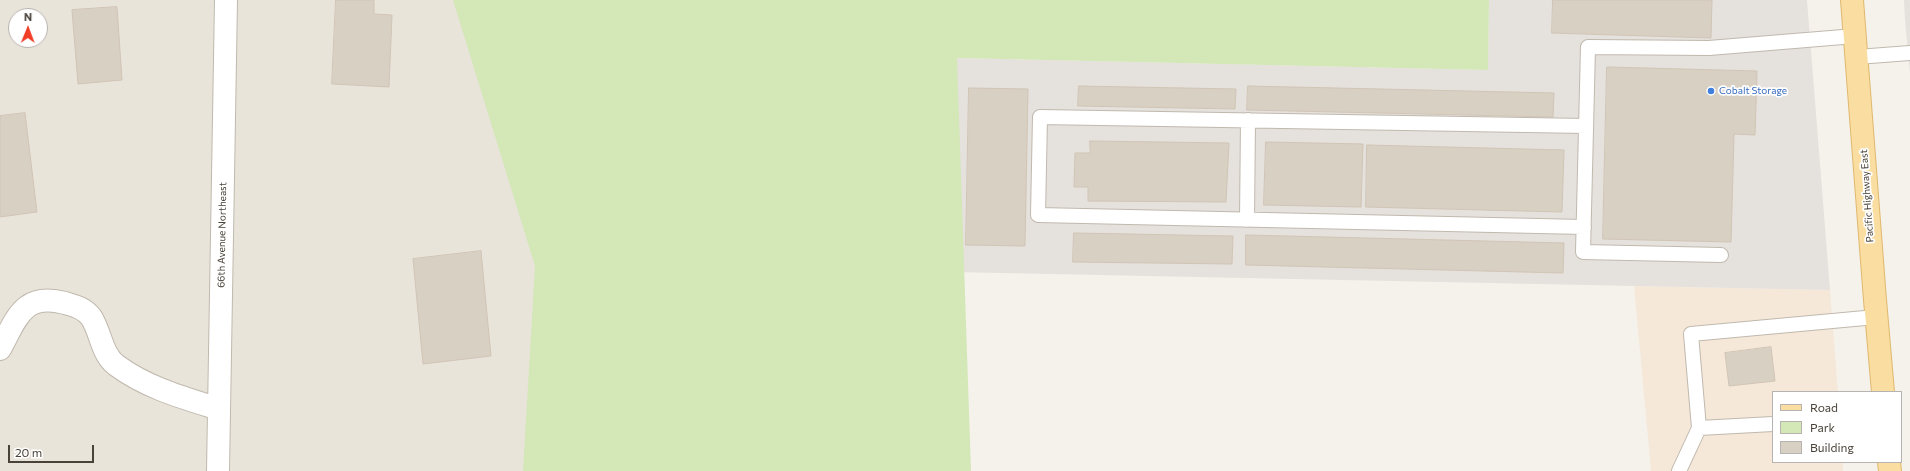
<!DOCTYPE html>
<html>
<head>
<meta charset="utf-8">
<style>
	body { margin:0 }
	#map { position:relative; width:1910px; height:471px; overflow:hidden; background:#f5f2ec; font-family:Commissioner,sans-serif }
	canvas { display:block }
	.legend { position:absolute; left:1772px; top:391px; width:130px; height:72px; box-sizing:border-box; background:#fff; border:1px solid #b6b3b0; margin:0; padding:5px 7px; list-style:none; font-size:12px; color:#494239 }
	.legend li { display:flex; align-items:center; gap:8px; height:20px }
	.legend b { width:20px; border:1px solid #b6b3b0 }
	.north { position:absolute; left:8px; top:8px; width:40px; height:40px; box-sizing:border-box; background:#fff; border:1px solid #b6b3b0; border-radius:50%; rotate:1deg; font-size:11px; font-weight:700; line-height:16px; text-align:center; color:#494239 }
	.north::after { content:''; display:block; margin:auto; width:14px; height:18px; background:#f13e27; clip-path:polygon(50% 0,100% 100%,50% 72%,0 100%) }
	.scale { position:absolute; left:8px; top:445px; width:86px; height:18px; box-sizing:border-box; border:2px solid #494239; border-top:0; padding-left:5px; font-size:12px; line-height:14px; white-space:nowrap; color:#494239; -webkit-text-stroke:3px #fff; paint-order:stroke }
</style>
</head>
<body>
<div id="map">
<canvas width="1910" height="471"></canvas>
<ul class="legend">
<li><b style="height:5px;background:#fadda0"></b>Road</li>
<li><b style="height:11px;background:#d3e7b7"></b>Park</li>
<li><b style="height:11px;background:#d9d0c4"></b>Building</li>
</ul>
<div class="north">N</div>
<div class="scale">20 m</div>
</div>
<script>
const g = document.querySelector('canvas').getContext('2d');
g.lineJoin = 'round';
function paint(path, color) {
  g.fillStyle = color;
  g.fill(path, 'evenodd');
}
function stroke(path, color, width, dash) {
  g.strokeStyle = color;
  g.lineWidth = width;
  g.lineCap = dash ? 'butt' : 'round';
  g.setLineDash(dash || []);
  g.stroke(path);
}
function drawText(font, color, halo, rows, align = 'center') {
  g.font = font + ' Commissioner,sans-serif';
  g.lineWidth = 3.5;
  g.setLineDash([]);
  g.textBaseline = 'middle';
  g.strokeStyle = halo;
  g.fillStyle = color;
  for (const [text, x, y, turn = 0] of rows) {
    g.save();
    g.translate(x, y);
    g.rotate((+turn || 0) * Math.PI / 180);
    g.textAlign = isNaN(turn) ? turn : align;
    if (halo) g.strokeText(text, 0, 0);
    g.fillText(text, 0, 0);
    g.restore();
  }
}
paint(new Path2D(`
	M 0,0 L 618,0 L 623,471 L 0,471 ZM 16,16 L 40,16 L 40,40 L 16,40 Z`), '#e9e4da');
paint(new Path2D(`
	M 1634,286 L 1830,290 L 1838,392 L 1773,392 L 1773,462 L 1843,462 L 1843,471 L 1651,471 Z`), '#f5e8d9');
paint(new Path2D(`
	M 1489,0 L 1807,0 L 1830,290 L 953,272 L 957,58 L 1488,70 Z
	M 1904,0 L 1910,0 L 1910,73 L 1905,20 Z`), '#e5e1dd');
paint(new Path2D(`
	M 453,0 L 1489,0 L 1488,70 L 957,58 L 971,471 L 523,471 L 535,266 Z`), '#d3e7b7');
const building = new Path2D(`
	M 336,0 L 374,0 L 374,14 L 392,15 L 389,87 L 332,84 Z
	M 1553,0 L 1712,0 L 1711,38 L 1552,33 Z
	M 117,7 L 122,80 L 78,84 L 72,10 Z
	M 1607,67 L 1757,71 L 1755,135 L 1734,134 L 1731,242 L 1603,239 Z
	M 1079,86 L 1236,89 L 1235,109 L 1078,106 Z
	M 1248,86 L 1554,93 L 1553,117 L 1247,110 Z
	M 969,88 L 1028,89 L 1025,246 L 966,245 Z
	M 25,113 L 37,212 L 0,217 L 0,116 Z
	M 1090,141 L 1229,143 L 1226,202 L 1088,201 L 1088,187 L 1074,187 L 1075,153 L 1090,153 Z
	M 1266,142 L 1363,144 L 1361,207 L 1264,205 Z
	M 1367,145 L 1564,150 L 1562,212 L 1366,207 Z
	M 1074,233 L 1233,236 L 1232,264 L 1073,262 Z
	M 1246,235 L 1564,243 L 1563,273 L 1246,265 Z
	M 481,251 L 491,356 L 423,364 L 413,259 Z
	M 1771,347 L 1775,381 L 1729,386 L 1725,353 Z`);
paint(building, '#d9d0c4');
stroke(building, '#d1c5b5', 1);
const service = new Path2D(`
	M 1857,57 L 1910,53
	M 1247,220 L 1248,120
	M 1584,227 L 1038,215 L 1040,117 L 1586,126
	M 1721,255 L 1583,252 L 1588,47 L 1709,48 L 1855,36
	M 1699,428 L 1773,424
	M 1679,471 L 1699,428 L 1691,334 L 1876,317`);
const minor = new Path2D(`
	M 0,349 C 17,318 23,292 65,303 C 75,306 84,308 91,317 C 101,332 101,353 116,365 C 147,388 184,398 219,409
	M 218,471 L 226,0`);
const primary = new Path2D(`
	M 1852,0 L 1875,300 L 1883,392
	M 1889,462 L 1890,471`);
stroke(service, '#c0b9ae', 16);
stroke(minor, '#c0b9ae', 24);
stroke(primary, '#dfb96f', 24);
stroke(service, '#fff', 14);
stroke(minor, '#fff', 22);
stroke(primary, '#fadda0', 22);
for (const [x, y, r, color] of [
	[1711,91,4,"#3f7fe0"]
]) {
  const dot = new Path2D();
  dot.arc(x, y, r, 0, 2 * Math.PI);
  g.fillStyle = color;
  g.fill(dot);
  stroke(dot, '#fff', 1.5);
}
drawText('10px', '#366cbe', '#fff', [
	["Cobalt Storage",1719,91]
], 'left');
drawText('10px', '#494239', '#fff', [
	["Pacific Highway East",1867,196,-94],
	["66th Avenue Northeast",222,235,-89]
]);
</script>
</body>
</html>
